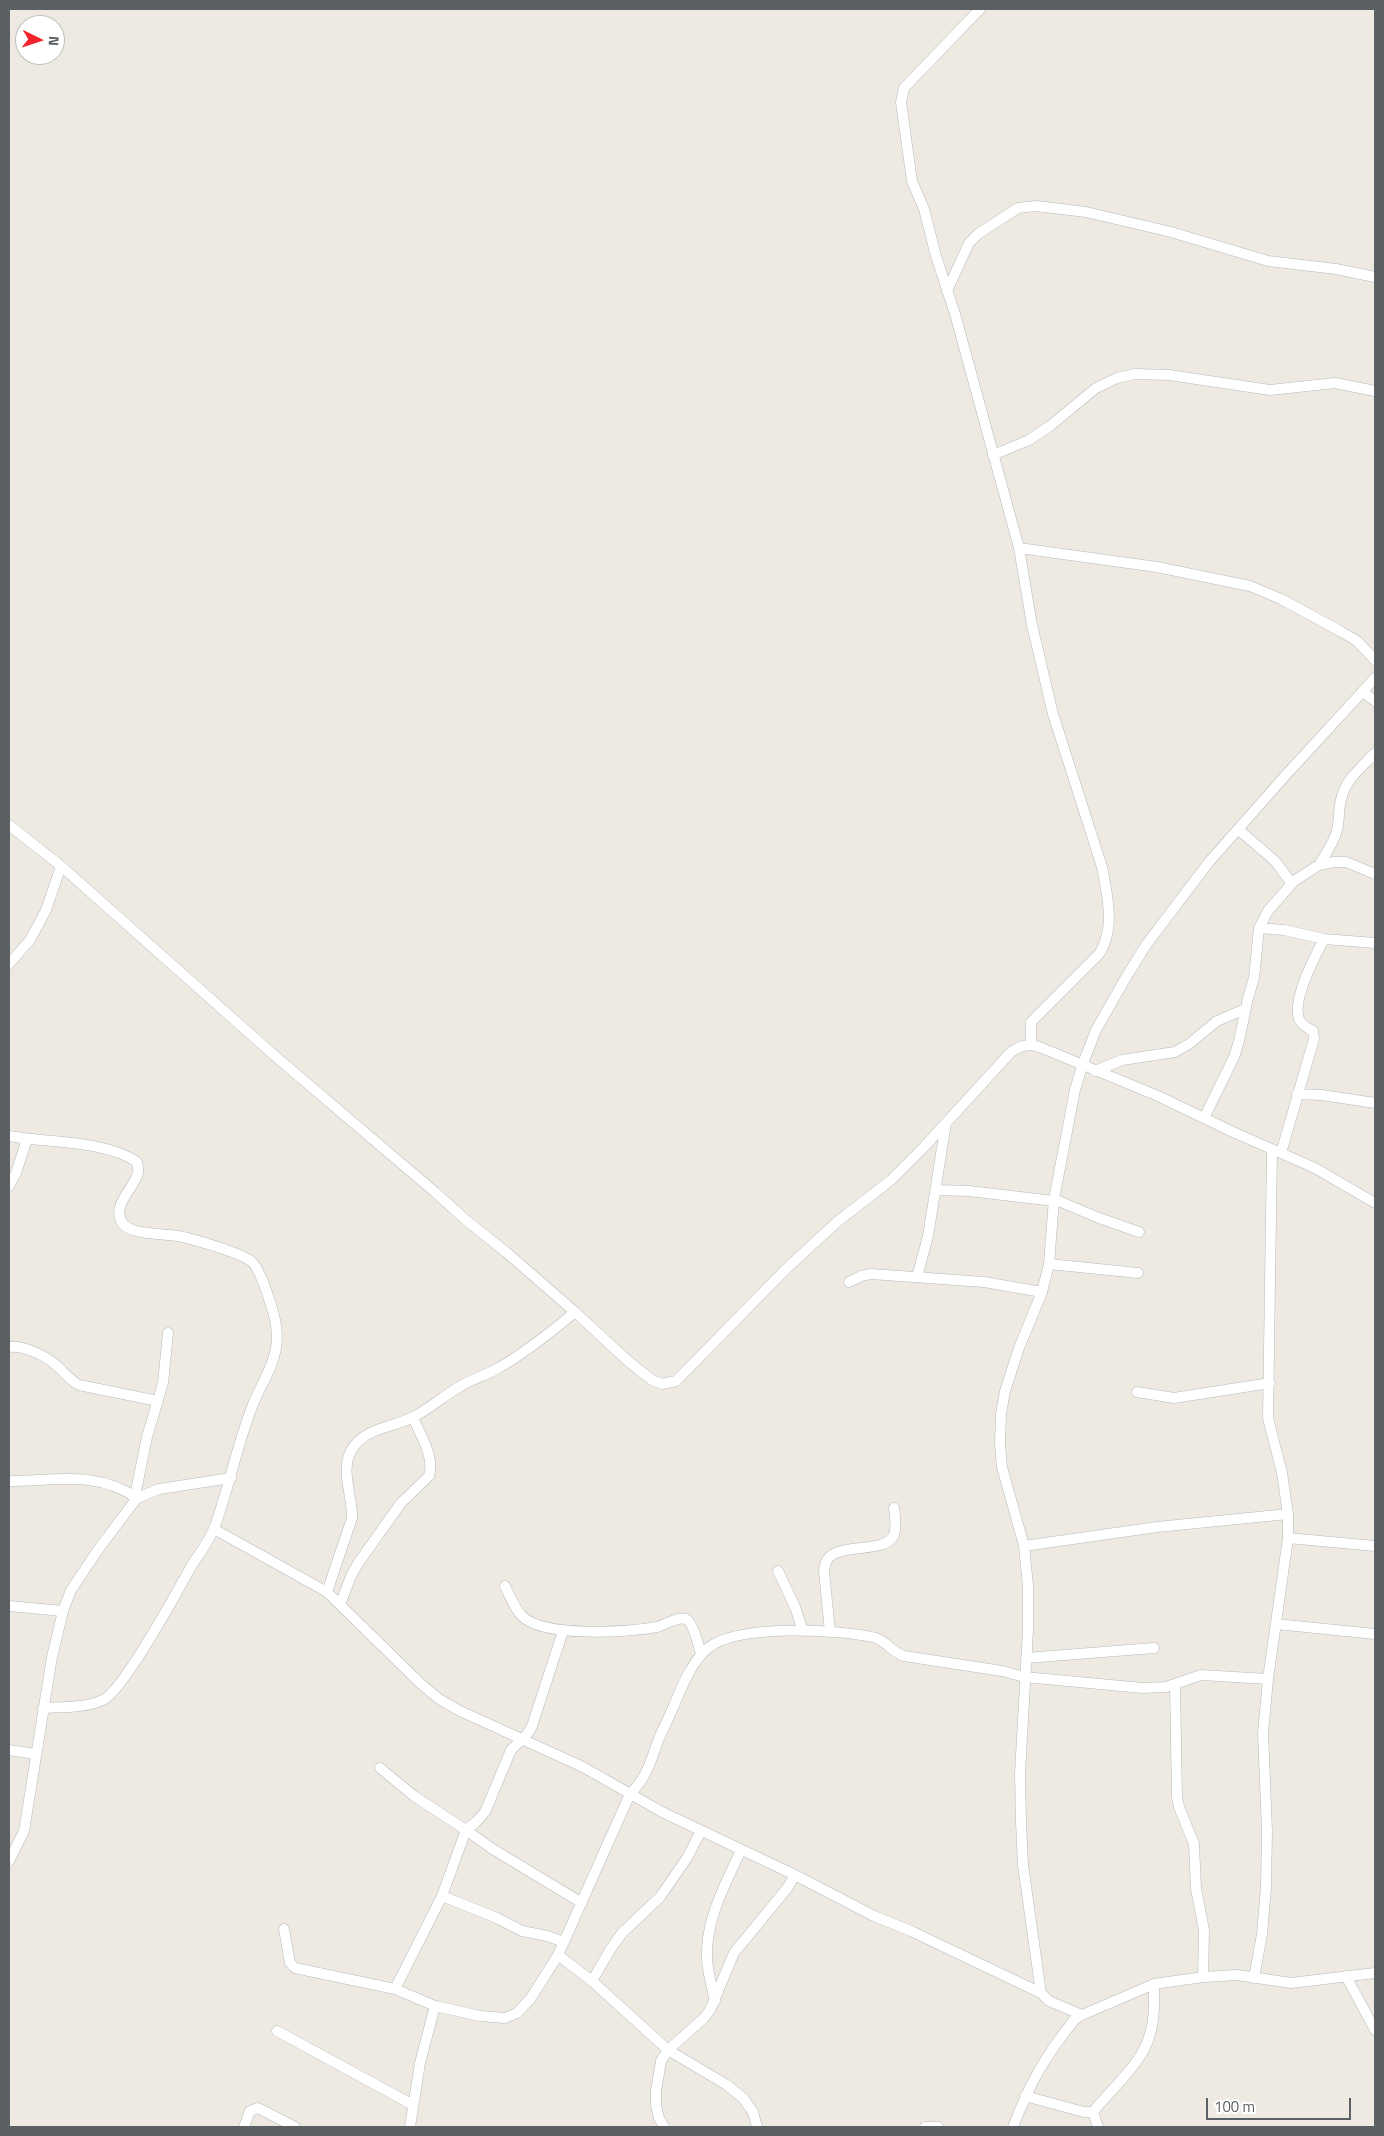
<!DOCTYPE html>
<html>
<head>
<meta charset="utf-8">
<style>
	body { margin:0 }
	#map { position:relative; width:1384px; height:2136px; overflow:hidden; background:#eeeae2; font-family:"Titillium Web",sans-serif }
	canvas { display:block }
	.frame { position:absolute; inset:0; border:10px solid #5b6064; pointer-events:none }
	.north { position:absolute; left:15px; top:15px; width:50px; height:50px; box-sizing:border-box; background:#fff; border:1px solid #bdbfc1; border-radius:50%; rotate:94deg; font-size:14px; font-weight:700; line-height:20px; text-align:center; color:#5b6064 }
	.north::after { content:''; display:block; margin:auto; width:18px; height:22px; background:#f3232c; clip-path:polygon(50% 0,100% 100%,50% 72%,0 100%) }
	.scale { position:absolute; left:1206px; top:2098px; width:145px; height:22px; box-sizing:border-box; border:2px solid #5b6064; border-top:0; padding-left:6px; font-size:15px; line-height:18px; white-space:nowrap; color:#5b6064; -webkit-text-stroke:4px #fff; paint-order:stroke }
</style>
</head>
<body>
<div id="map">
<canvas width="1384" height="2136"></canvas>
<div class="frame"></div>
<div class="north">N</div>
<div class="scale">100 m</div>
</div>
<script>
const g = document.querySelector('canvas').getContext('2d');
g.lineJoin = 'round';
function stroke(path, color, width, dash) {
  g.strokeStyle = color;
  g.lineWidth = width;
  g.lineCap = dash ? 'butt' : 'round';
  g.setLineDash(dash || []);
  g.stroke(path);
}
const street = new Path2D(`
	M 980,9 L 904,88 L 901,102 L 912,181 L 924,209 L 936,256 L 955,314 L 1019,548 L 1032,625 L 1053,714 L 1102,867 C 1107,894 1116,929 1099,954 L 1031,1022 L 1031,1044
	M 947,291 L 969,243 L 978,234 L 1018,208 L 1036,206 L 1086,212 L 1171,232 L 1268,261 L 1336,269 L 1375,277
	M 993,455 L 1029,440 L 1050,426 L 1096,388 L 1117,378 L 1135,374 L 1169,375 L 1270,390 L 1335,383 L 1375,391
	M 1019,548 L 1157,567 L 1250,586 L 1281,599 L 1340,631 L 1357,641 L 1375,660
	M 1363,692 L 1375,701
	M 9,825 L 61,866 L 275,1056 L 436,1193 L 467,1221 L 506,1252 L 575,1312 L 628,1361 L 652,1380 L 662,1384 L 676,1381 L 787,1268 L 837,1222 L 891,1180 L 924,1147 L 1011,1052 C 1022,1045 1029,1043 1042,1048 L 1158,1096 L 1233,1132 L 1315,1168 L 1375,1203
	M 1239,830 L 1275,861 L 1292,884
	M 1319,865 C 1326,853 1334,843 1337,830 C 1340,819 1338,807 1342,796 C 1347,778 1363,766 1375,753
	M 1259,928 L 1284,930 L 1324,939 L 1375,943
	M 9,964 L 30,940 L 46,910 L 61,866
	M 1095,1071 L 1122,1060 L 1175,1052 L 1189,1044 L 1217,1021 L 1245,1009
	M 1297,1094 L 1322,1095 L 1375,1103
	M 1204,1118 L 1234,1057 L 1239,1041 L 1248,998 L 1254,978 L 1259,928 L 1268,911 L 1294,881 L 1319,865 L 1334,862 L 1346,862 L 1375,874
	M 9,1136 C 46,1143 105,1140 137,1162 C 137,1165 139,1170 138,1173 C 134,1188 113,1204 121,1221 C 128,1236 164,1233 178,1236 C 193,1239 242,1253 252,1262 C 258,1267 266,1289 268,1296 C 274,1313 279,1330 276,1348 C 273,1369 259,1387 252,1407 C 237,1445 229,1487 215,1526 C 210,1540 200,1553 192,1565 C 178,1590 124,1690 103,1700 C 85,1708 62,1707 43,1708
	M 1281,1153 L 1314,1039 L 1313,1031 C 1308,1028 1303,1026 1300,1021 C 1290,1003 1315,956 1324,939
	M 9,1186 L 16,1173 L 27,1139
	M 937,1190 L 969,1191 L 1054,1201
	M 1054,1199 L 1099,1218 L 1139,1232
	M 1049,1264 L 1138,1273
	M 917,1277 L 928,1236 L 946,1123
	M 849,1282 L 861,1276 L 871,1274 L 984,1282 L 1042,1292
	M 9,1347 C 24,1345 46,1356 57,1366 C 65,1373 70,1380 79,1385 L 158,1401
	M 1137,1392 L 1174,1398 L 1270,1383
	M 9,1481 C 55,1481 96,1470 137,1498
	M 135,1496 L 147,1437 L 163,1383 L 168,1333
	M 214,1529 L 327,1592 L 421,1684 L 439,1699 L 458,1710 L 583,1767 L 662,1812 L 795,1875 L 874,1916 L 911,1931 L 1041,1993
	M 1288,1538 L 1375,1546
	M 1024,1546 L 1157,1527 L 1288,1514
	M 778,1571 L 795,1607 L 803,1631
	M 505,1586 C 510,1596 514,1608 522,1616 C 544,1638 628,1632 657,1627 C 666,1625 677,1616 686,1619 C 693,1622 699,1647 701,1654
	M 327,1592 L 352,1518 C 353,1497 340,1471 351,1451 C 364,1427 392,1428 413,1417 C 430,1409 444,1395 461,1386 C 472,1379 484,1376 495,1370 C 524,1354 550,1333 575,1312
	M 340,1605 L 351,1576 L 359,1562 L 401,1503 L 429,1476 C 435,1456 420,1435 413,1417
	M 9,1606 L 63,1611
	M 1276,1624 L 1375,1634
	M 830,1632 L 824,1571 C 825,1536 883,1558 894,1535 C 897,1527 895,1516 894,1508
	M 1026,1658 L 1154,1648
	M 1175,1684 L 1177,1797 L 1179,1807 L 1194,1844 L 1196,1889 L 1204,1930 L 1203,1977
	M 9,1750 L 35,1754
	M 380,1768 L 414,1796 L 466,1830 L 491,1848 L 582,1903
	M 9,1861 L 24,1831 L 52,1657 L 63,1611 L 71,1590 L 100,1547 L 137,1498 L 159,1489 L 231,1478
	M 442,1896 L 497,1918 L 522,1931 L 547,1936 L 564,1942
	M 284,1929 L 290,1963 L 295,1968 L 395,1989 L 435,2006 L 480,2016 L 505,2018 L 517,2013 L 531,1998 L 558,1955 L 630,1794 C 647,1777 650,1763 658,1741 C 662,1730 668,1720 672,1710 C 681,1689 691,1662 708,1648 C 737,1624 840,1629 876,1638 C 887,1642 893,1653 904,1656 L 1002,1671 L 1024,1677 L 1143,1688 L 1166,1687 L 1201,1675 L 1268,1679
	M 558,1955 L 592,1981 L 668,2050 L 727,2085 L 743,2098 L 753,2112 L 757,2127
	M 1346,1976 L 1375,2030
	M 1254,1978 L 1262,1934 L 1266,1887 L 1267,1831 L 1263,1733 L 1268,1679 L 1288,1538 L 1288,1514 L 1282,1473 L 1268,1418 L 1272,1149
	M 592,1981 L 610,1950 L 622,1933 L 660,1897 L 687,1858 L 701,1831
	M 395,1989 L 442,1896 L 466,1830 L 476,1822 L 485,1812 L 511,1750 L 528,1733 L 532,1726 L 563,1631
	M 715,2001 C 712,1988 708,1973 707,1960 C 705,1920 725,1885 741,1850
	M 1082,2015 L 1049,2001 L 1041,1993 L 1023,1865 L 1021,1822 L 1020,1774 L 1028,1630 L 1028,1586 L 1024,1546 L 1002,1467 L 1000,1444 L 1001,1414 L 1005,1391 L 1019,1348 L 1042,1292 L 1049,1264 L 1054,1199 L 1075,1090 L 1082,1066 L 1096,1030 L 1125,979 L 1146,945 L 1209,862 L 1285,776 L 1375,678
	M 277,2031 L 413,2105
	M 1025,2096 L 1084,2112 L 1093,2112 C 1111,2089 1143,2063 1150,2034 C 1155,2018 1154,2001 1154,1984
	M 1093,2112 L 1098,2127
	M 244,2127 L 250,2111 L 258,2108 L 295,2127
	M 410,2127 L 420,2063 L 435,2006
	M 664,2127 L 659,2118 L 656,2105 L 656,2091 L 661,2061 L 668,2050 L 704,2018 L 710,2010 L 734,1953 L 788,1887 L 795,1875
	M 925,2127 L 938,2127
	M 1013,2127 C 1030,2083 1045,2056 1075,2019 L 1082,2015 L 1154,1984 L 1203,1977 L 1237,1975 L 1291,1983 L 1375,1973`);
stroke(street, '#b5b9be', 11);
stroke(street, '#fff', 10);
</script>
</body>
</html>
